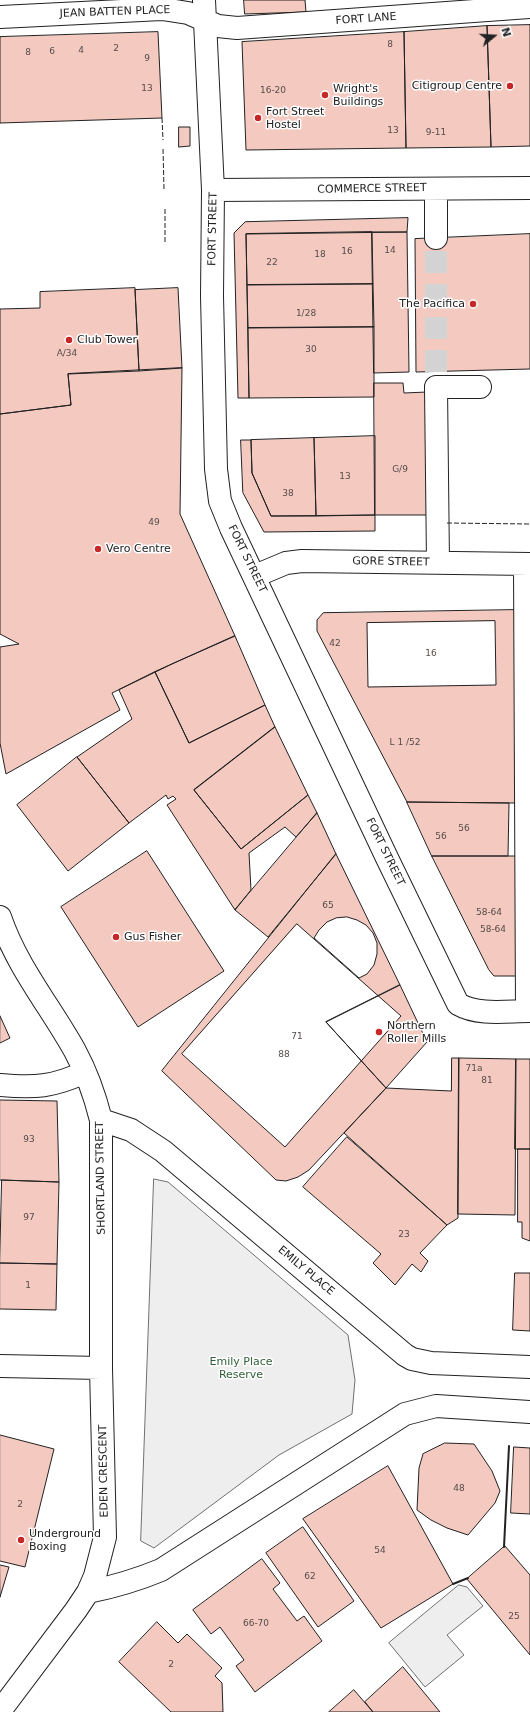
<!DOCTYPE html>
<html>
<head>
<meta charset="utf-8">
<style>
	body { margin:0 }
	#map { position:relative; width:530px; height:1712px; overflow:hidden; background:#fff; font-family:"DejaVu Sans",sans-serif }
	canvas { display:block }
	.north { position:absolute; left:474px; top:16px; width:40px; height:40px; -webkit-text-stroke:3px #fff; paint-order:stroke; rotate:72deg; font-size:11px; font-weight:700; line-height:16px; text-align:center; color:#222 }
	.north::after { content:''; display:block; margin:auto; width:14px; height:18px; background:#222; clip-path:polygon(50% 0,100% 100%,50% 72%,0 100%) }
</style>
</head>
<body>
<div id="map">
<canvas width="530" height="1712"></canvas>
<div class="north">N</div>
</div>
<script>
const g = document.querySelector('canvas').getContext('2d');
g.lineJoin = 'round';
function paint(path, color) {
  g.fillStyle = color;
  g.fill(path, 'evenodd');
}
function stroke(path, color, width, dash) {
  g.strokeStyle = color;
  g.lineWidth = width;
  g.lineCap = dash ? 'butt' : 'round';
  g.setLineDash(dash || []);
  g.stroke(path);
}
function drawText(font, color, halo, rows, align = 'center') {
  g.font = font + ' "DejaVu Sans",sans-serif';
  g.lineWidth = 3;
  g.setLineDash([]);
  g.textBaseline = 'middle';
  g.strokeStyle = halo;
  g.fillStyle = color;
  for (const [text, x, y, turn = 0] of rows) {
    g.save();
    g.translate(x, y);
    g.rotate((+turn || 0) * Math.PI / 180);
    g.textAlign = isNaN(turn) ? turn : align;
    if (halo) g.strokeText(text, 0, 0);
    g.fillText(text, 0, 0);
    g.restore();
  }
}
const green = new Path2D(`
	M 154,1179 L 168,1182 L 348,1335 L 355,1380 L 352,1414 L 279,1455 L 154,1548 L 141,1541 Z
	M 459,1585 L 467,1587 L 483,1606 L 447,1635 L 464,1655 L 425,1687 L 389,1643 Z`);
paint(green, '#eee');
stroke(green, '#6f6f6f', 1);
const building = new Path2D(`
	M 244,0 L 305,0 L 306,12 L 245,14 Z
	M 530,25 L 530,146 L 491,147 L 487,26 Z
	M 487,26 L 491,147 L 406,148 L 404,32 Z
	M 158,32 L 162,118 L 0,123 L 0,37 Z
	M 404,32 L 406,148 L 246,150 L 242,42 Z
	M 179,127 L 190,127 L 190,146 L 179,147 Z
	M 408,218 L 407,232 L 246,234 L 249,398 L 238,398 L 234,233 L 245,222 Z
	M 372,232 L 373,284 L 247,285 L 246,234 Z
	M 372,232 L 407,232 L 409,372 L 374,373 Z
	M 530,234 L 530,369 L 416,372 L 415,239 Z
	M 373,284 L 374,327 L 248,328 L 247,285 Z
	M 135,288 L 139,371 L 68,374 L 71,405 L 0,414 L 0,309 L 40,308 L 40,292 Z
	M 178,288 L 182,368 L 139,371 L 135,290 Z
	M 374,327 L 374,397 L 249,398 L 248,328 Z
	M 182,368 L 180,514 L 235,636 L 174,663 L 112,693 L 120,710 L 6,774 L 0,743 L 0,647 L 19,644 L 0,634 L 0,414 L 71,405 L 68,374 Z
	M 374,383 L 403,383 L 404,393 L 427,392 L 428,515 L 375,515 Z
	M 375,436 L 375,515 L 316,516 L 314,438 Z
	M 314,438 L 316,516 L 271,516 L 252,473 L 251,440 Z
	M 241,440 L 251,440 L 252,473 L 271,516 L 375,515 L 375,531 L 264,532 L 243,493 Z
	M 515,610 L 516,803 L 407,802 L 317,631 L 317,620 L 323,613 Z
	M 495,621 L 496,685 L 368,687 L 367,623 Z
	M 235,636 L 265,705 L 189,743 L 155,672 Z
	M 155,672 L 189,743 L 265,705 L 275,727 L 194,790 L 241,849 L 308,795 L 317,813 L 296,837 L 285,827 L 249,853 L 251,890 L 235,910 L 167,805 L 176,799 L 173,796 L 168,799 L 166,795 L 129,823 L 77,757 L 132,719 L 119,690 Z
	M 275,727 L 308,795 L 241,849 L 194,790 Z
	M 77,757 L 129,823 L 68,871 L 17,805 Z
	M 407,802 L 509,803 L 508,856 L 432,856 Z
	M 317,813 L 336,854 L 268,937 L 235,910 Z
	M 147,851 L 224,971 L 138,1027 L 61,907 Z
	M 336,854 L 400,985 L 326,1022 L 386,1088 L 309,1170 L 298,1177 L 286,1181 L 276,1180 L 162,1071 Z
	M 432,856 L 517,856 L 518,976 L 494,976 L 489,970 Z
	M 347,917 L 357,920 L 366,925 L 373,933 L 377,943 L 377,954 L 374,965 L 367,974 L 359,978 L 314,938 L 319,930 L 327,922 L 336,918 Z
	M 297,924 L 401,1016 L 285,1147 L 182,1054 Z
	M 400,985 L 427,1042 L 386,1088 L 326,1022 Z
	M 0,1016 L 10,1038 L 0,1043 Z
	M 452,1058 L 459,1058 L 458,1214 L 458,1218 L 447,1225 L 344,1133 L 386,1088 L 451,1091 Z
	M 459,1058 L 516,1059 L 515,1215 L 458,1214 Z
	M 516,1059 L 530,1059 L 530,1149 L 515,1149 Z
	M 0,1100 L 57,1101 L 59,1182 L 0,1180 Z
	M 347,1137 L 447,1225 L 420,1253 L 428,1261 L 421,1272 L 412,1264 L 395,1285 L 373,1263 L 381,1254 L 303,1187 Z
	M 518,1149 L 530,1149 L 530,1241 L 522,1238 L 522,1222 L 518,1222 Z
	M 2,1180 L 59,1182 L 57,1264 L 0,1263 Z
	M 0,1263 L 57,1264 L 56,1310 L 0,1309 Z
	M 515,1273 L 530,1273 L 530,1331 L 513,1330 Z
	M 0,1435 L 54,1449 L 25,1567 L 0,1561 Z
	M 445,1443 L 474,1444 L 492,1471 L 500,1491 L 495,1503 L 468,1535 L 447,1528 L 431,1520 L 417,1510 L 419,1468 L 423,1454 Z
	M 514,1447 L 530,1448 L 530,1514 L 511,1513 Z
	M 388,1466 L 453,1584 L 381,1628 L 303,1519 Z
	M 303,1527 L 354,1601 L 318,1627 L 266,1553 Z
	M 505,1546 L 530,1575 L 530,1655 L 467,1579 Z
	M 262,1559 L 280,1583 L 273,1589 L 297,1621 L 304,1616 L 322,1641 L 255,1692 L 236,1666 L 244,1660 L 220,1627 L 211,1634 L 193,1610 Z
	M 0,1565 L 9,1567 L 0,1597 Z
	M 157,1622 L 178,1643 L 187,1634 L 222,1668 L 215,1676 L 222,1683 L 223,1712 L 171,1712 L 119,1662 Z
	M 403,1667 L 440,1712 L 373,1712 L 365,1702 Z
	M 354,1690 L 373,1712 L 329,1712 Z`);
paint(building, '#f3c9c0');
stroke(building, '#222', 1);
stroke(new Path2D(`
	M 436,372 L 436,238`), '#d3d3d3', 22, [22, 11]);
const minor = new Path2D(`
	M 204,0 L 213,190 L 212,296 L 216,469 L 220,501 L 231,528 L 387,858 L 458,1004 C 479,1016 507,1011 530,1011
	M 0,17 L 162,9 L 188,13 L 218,26 L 237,28 L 530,7
	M 213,190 L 530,188
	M 436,238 L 436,189
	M 438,563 L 436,387 L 480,387
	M 525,564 L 527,1011
	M 255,576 L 286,563 L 302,561 L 530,564
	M 0,917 C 17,967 50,1006 75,1051 C 87,1073 95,1096 101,1120 L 101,1368 L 105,1537 L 95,1576 L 88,1592 L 76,1610 L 0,1711
	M 0,1085 C 35,1088 53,1087 85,1072
	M 101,1120 L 131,1130 L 163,1151 L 405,1355 L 412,1359 L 431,1363 L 530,1367
	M 0,1366 L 101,1368
	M 88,1592 C 113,1587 137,1580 161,1570 L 405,1414 L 436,1406 L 530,1412`);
stroke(minor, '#222', 24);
stroke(minor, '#fff', 22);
stroke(new Path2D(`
	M 162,118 L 163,140
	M 163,149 L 164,189
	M 165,209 L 165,243
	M 447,523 L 530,524`), '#222', 1, [5, 2]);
stroke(new Path2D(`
	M 504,1547 L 509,1446
	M 453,1584 L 468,1578`), '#222', 2);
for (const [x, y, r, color] of [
	[510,86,4,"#c62828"],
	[325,95,4,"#c62828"],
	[258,118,4,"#c62828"],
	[473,304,4,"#c62828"],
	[69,340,4,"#c62828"],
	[98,549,4,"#c62828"],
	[116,937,4,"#c62828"],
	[379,1032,4,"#c62828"],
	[21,1540,4,"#c62828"]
]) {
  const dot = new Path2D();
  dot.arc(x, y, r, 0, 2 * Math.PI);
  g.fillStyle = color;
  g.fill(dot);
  stroke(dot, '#fff', 1.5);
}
drawText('9px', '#564c4a', null, [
	["8",390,45],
	["2",116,49],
	["4",81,51],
	["6",52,52],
	["8",28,53],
	["9",147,59],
	["13",147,89],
	["16-20",273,91],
	["13",393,131],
	["9-11",436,133],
	["14",390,251],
	["16",347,252],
	["18",320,255],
	["22",272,263],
	["1/28",306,314],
	["30",311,350],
	["A/34",67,354],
	["G/9",400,470],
	["13",345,477],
	["38",288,494],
	["49",154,523],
	["42",335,644],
	["16",431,654],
	["L 1 /52",405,743],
	["56",464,829],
	["56",441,837],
	["65",328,906],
	["58-64",489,913],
	["58-64",493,930],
	["71",297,1037],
	["88",284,1055],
	["71a",474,1069],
	["81",487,1081],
	["93",29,1140],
	["97",29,1218],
	["23",404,1235],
	["1",28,1286],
	["48",459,1489],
	["2",20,1505],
	["54",380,1551],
	["62",310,1577],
	["25",514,1617],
	["66-70",256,1624],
	["2",171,1665]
]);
drawText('11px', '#222', '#fff', [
	["JEAN BATTEN PLACE",115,12,-2],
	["FORT LANE",366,19,-4],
	["COMMERCE STREET",372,189,-1],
	["FORT STREET",213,229,-89],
	["FORT STREET",247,559,64],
	["GORE STREET",391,562,1],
	["FORT STREET",385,852,64],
	["SHORTLAND STREET",101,1178,-91],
	["EMILY PLACE",306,1271,40],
	["EDEN CRESCENT",104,1471,-91]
]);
drawText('11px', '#222', '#fff', [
	["Citigroup Centre",502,86,"right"],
	["Wright's",333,89],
	["Buildings",333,102],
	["Fort Street",266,112],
	["Hostel",266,125],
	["The Pacifica",465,304,"right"],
	["Club Tower",77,340],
	["Vero Centre",106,549],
	["Gus Fisher",124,937],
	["Northern",387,1026],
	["Roller Mills",387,1039],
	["Underground",29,1534],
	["Boxing",29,1547]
], 'left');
drawText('11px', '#2f5e38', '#fff', [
	["Emily Place",241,1362],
	["Reserve",241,1375]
]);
</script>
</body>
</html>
